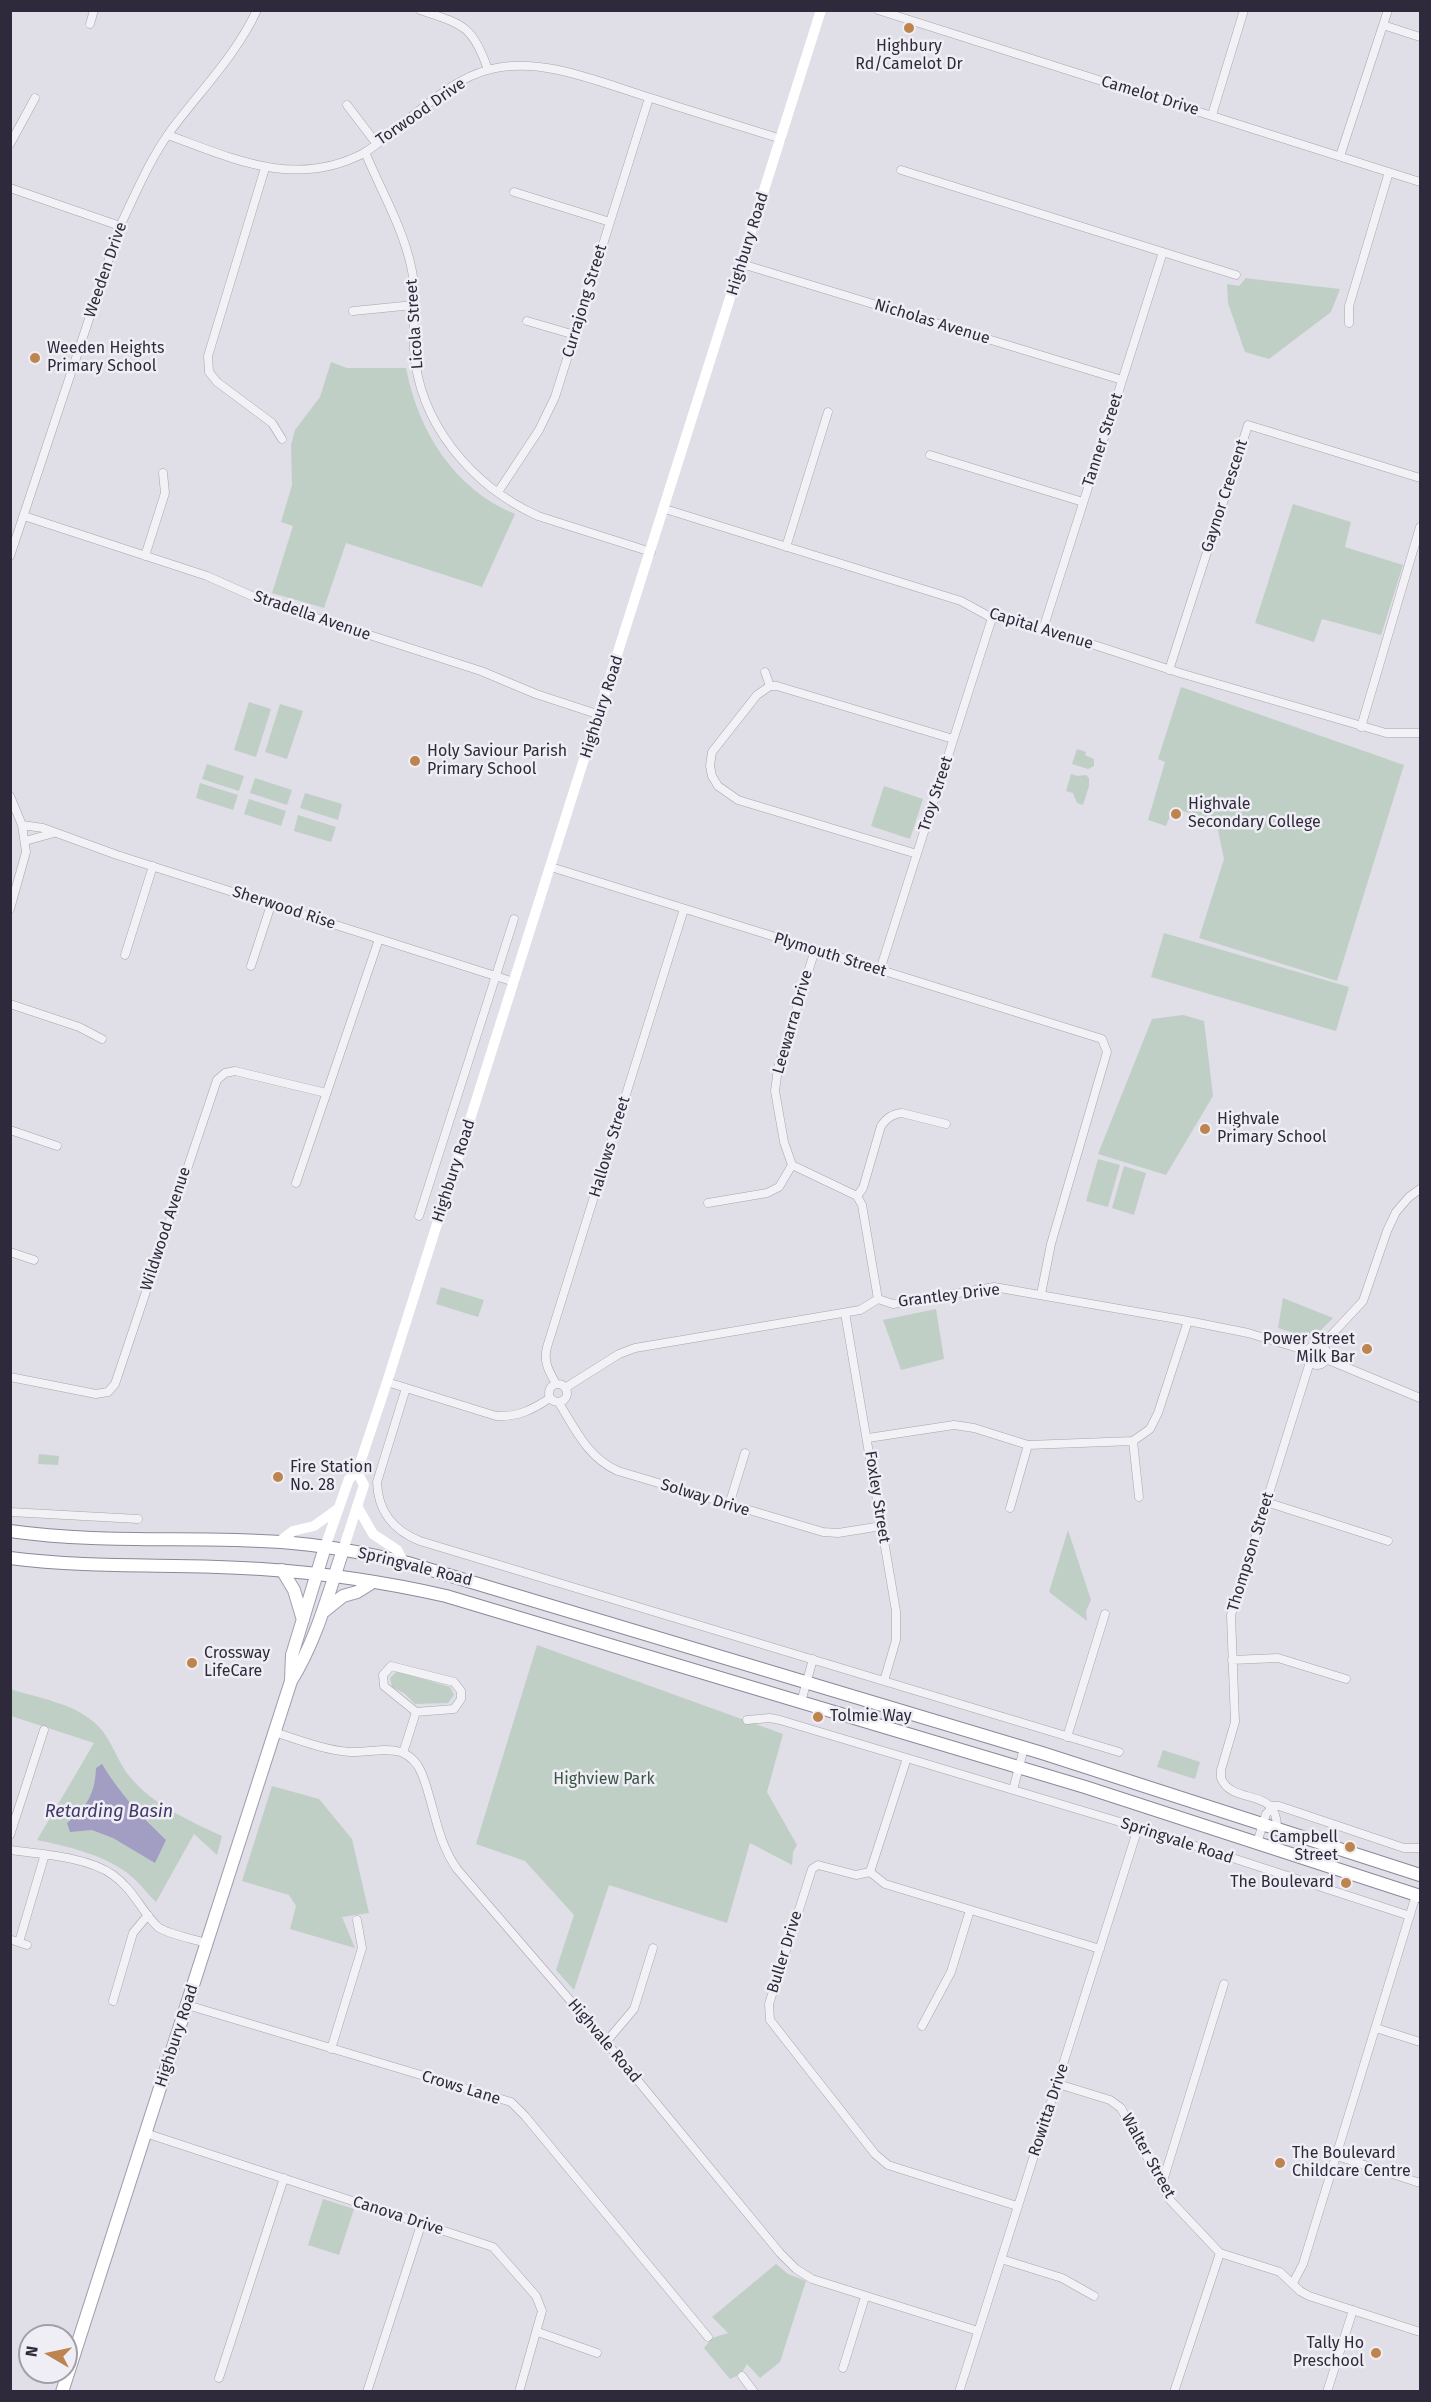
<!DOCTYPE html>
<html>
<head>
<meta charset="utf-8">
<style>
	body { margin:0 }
	#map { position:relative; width:1431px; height:2402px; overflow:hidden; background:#e0dee6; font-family:"Fira Sans",sans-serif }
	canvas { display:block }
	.frame { position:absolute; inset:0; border:12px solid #2e293b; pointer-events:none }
	.north { position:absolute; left:18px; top:2324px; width:60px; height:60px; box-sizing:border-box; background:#efeef4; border:2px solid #a29faa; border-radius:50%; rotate:279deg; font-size:16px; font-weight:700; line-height:24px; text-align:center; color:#2e293b }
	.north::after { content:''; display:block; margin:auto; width:21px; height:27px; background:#be8450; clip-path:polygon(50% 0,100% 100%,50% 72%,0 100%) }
</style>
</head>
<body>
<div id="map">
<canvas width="1431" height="2402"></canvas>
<div class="frame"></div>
<div class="north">N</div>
</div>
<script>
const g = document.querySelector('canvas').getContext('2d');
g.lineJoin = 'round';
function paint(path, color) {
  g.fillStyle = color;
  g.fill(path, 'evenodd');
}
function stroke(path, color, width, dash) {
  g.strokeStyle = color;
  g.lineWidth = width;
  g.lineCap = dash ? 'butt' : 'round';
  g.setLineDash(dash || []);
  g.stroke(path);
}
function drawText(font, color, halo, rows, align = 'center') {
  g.font = font + ' "Fira Sans",sans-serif';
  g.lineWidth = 5;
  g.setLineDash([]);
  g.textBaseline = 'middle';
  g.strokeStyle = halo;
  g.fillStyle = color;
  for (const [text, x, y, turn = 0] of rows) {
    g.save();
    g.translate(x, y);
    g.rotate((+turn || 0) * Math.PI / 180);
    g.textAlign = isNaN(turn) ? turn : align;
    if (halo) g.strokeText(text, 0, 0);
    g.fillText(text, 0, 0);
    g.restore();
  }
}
paint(new Path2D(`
	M 1246,278 L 1253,279 L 1340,289 L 1331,312 L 1269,359 L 1245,352 L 1228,303 L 1227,284 L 1239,286 Z
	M 331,362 L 347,368 L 406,368 C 418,431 454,489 515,514 L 482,587 L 346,543 L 324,608 L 272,593 L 293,526 L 281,522 L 292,485 L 291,445 L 295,430 L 320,397 Z
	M 1293,504 L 1351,522 L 1345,547 L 1403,565 L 1381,635 L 1322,619 L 1314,642 L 1255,623 Z
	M 1181,687 L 1404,765 L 1337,981 L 1199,938 L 1224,859 L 1216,821 L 1173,808 L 1166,826 L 1148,820 L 1165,762 L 1158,759 Z
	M 249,702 L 271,709 L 256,757 L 234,750 Z
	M 280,704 L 303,711 L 287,759 L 265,752 Z
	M 1077,749 L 1086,752 L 1085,755 L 1094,759 L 1094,766 L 1088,769 L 1072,764 Z
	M 207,764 L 244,776 L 239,791 L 202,779 Z
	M 1071,774 L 1078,776 L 1086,775 L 1089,778 L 1089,786 L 1083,805 L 1077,803 L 1073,793 L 1066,791 Z
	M 255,778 L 292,790 L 287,805 L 250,793 Z
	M 200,783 L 238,795 L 233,810 L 196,798 Z
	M 884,786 L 923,799 L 910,839 L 871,826 Z
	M 305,793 L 342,804 L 338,820 L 300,808 Z
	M 249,799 L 286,811 L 281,826 L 244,814 Z
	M 298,815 L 336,827 L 331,842 L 294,831 Z
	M 1164,933 L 1349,987 L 1336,1031 L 1151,977 Z
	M 1183,1015 L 1204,1021 L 1213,1096 L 1166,1175 L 1098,1154 L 1152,1019 Z
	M 1098,1159 L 1120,1165 L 1108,1207 L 1086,1201 Z
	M 1124,1166 L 1146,1173 L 1134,1215 L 1112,1208 Z
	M 441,1287 L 484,1300 L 478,1317 L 436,1304 Z
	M 1283,1298 L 1333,1318 L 1312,1339 L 1278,1328 Z
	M 936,1309 L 944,1359 L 901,1370 L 883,1320 Z
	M 39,1454 L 59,1456 L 58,1465 L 38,1464 Z
	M 1068,1530 L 1091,1600 L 1086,1611 L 1087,1621 L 1049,1592 Z
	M 537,1645 L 783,1734 L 767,1792 L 797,1845 L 793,1852 L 792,1865 L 750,1843 L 727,1923 L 609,1885 L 574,1990 L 556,1970 L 574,1915 L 525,1861 L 476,1844 Z
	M 397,1671 L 450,1687 L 454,1695 L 448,1703 L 415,1704 L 405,1694 L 392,1687 L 390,1678 Z
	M 10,1689 C 38,1698 73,1703 95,1723 C 112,1738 116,1760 130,1777 C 153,1805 190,1821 222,1836 L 217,1855 L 194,1834 L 156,1902 C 146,1892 137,1880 126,1872 C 101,1854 66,1846 37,1840 L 94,1743 L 11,1716 Z
	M 1163,1750 L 1200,1762 L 1195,1779 L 1157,1767 Z
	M 272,1786 L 319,1799 L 352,1839 L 369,1913 L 342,1917 L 355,1948 L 290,1929 L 296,1906 L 289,1895 L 242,1881 Z
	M 323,2199 L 354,2209 L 339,2255 L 308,2245 Z
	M 776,2264 L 788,2274 L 806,2281 L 780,2362 L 760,2378 L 747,2364 L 741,2374 L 730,2379 L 704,2348 L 712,2338 L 728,2333 L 712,2317 Z`), '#c0cfc6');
paint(new Path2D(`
	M 102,1764 C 120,1794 142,1817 166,1840 L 155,1863 L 113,1838 L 92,1830 L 70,1832 L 67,1823 C 87,1807 95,1794 96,1768 Z`), '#a29dc2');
const minor = new Path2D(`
	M 420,10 C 462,24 473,25 488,70
	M 878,10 L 1420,182
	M 90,24 L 94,10
	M 1383,25 L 1420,37
	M 347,105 L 376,143
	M 1212,115 L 1244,10
	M 168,135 C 233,159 296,189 364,153 C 379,144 393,130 407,120 C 432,101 457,78 488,70 C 540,55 601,83 651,98 C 694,112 737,125 781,139
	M 10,144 L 35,98
	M 365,152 C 381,191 404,229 412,271 C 417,296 412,322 414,348 C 418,423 472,486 538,516 L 651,552
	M 1340,156 L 1388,10
	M 265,168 L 208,356 L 209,372 L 217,382 L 272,423 L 282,439
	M 901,170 L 1236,275
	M 10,188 L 120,226
	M 514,192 L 610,222
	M 742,264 L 1122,380
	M 353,311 L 414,305
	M 527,321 L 575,335
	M 1349,323 L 1349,306 L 1389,172
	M 930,455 L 1083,502
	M 498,492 L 539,430 L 555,397 L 649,98
	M 665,509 L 961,601 L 992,618 L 1021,621 L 1180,673 L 1386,733 L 1420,733
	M 24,516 L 207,576 L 261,600 L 481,671 L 536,694 L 600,715
	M 786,547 L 828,412
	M 10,556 L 120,226 C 135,195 149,161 169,133 C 199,92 235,57 257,10
	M 145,556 L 165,493 L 163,473
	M 1043,629 L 1163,252
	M 1169,670 L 1248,425 L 1420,478
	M 765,672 L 770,686
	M 1361,727 L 1420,527
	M 10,796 L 22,825 L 26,852 L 10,909
	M 22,825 L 43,828 L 117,855 L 514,982
	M 25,841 L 54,833
	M 917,854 L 738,800 L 718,786 L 712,776 L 710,766 L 712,752 L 757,695 L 770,686 L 777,686 L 953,739
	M 551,867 L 1102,1039 L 1107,1052 L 1051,1244 L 1041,1294
	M 815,950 L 778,1068 L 775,1091 L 784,1142 L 792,1165 L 857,1196 L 862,1205 L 878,1299
	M 125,955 L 153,866
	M 251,966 L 271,905
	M 880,970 L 992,618
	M 10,1004 L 79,1027 L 102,1039
	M 10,1130 L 57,1146
	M 296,1183 L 379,939
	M 857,1196 L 863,1188 L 881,1126 C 887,1118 892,1114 902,1113 L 946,1124
	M 708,1203 L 767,1193 L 779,1187 L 792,1165
	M 419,1216 L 514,919
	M 10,1252 L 34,1260
	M 845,1313 L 896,1611 L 896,1640 L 884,1681
	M1307 1355a10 10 0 1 1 20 0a10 10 0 1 1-20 0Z
	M 1321,1346 L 1363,1301 L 1387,1231 L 1396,1212 L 1409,1197 L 1420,1189
	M 1326,1359 L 1420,1398
	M 10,1377 L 96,1394 L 108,1392 L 115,1384 L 217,1080 L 225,1073 L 235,1071 L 326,1093
	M 387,1382 L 496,1416 C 518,1417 532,1410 550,1398
	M 556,1384 C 549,1371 543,1362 547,1347 L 684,909
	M549 1393a9 9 0 1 1 18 0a9 9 0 1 1-18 0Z
	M 406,1388 L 377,1482 C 378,1512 393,1530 420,1541 L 1119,1752
	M 565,1388 L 619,1354 L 635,1348 L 860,1310 L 878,1299 L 893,1304 L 994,1287 L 1188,1321 L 1248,1333 L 1308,1351
	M 559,1403 C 575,1429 588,1458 618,1471 L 823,1532 L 838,1533 L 882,1526
	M 868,1438 L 954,1425 L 974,1428 L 1028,1445 L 1133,1441 L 1150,1429 L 1158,1413 L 1188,1321
	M 1133,1441 L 1139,1497
	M 1266,1502 L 1388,1541
	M 729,1505 L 745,1453
	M 1010,1508 L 1028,1445
	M 10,1512 L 138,1519
	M 1232,1660 L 1278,1658 L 1346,1679
	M 391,1666 L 454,1682 L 461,1691 L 461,1699 L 454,1709 L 416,1712 L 384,1686 L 383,1675 Z
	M 801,1702 L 813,1659
	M 747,1720 L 770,1718 L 780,1720 L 1150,1831 L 1410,1916
	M 274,1732 C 299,1740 324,1750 350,1752 C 366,1753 385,1747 401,1752 C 411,1756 418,1764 422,1774 C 435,1807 436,1839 457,1869 L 606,2042 L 780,2253 L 796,2269 L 812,2279 L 978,2331
	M 1067,1737 L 1105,1614
	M 403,1753 L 416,1712
	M 1013,1790 L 1024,1748
	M 1270,1806 L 1279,1806 L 1404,1848 L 1420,1848
	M 1277,1829 C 1278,1785 1233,1807 1221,1778 L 1221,1770 L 1235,1722 L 1231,1615 L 1310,1362
	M 10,1835 L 44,1730
	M 1257,1843 L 1266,1814 L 1271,1809
	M 10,1850 C 40,1854 88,1857 113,1875 C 134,1890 141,1911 158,1927 C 167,1934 194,1939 206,1943
	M 870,1872 L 856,1875 L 818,1865 L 812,1869 L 769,2004 L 770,2020 L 875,2154 L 888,2165 L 1017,2206
	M 870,1872 L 885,1884 L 1100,1949
	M 870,1872 L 907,1758
	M 12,1940 L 27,1945
	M 19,1942 L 45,1854
	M 113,2001 L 133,1933 L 148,1915
	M 187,2005 L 511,2102 L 525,2116 L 708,2337
	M 922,2026 L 951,1972 L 970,1910
	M 1376,2028 L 1420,2042
	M 606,2042 L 634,2009 L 653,1948
	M 331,2049 L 362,1948 L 357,1920
	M 1058,2084 L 1110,2100 L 1121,2108 L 1170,2200 L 1220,2253 L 1280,2272 L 1300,2291 L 1309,2296 L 1420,2332
	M 145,2133 L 493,2247 L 536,2296 L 542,2311 L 519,2392
	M 1337,2156 L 1420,2183
	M 1162,2184 L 1224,1984
	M 1001,2259 L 1062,2278 L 1094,2296
	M 1293,2283 L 1303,2264 L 1416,1895
	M 538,2332 L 597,2353
	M 843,2368 L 865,2297
	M 742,2376 L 754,2392
	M 219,2378 L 284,2178
	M 367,2392 L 421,2225
	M 959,2392 L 1138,1828
	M 1174,2392 L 1220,2253
	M 1327,2392 L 1353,2310`);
const primary = new Path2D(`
	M 282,1570 L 294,1590 L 303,1620
	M 323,1612 L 343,1596 L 357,1592 L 373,1582
	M 291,1680 L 292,1655 L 325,1547
	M 62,2392 L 291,1681 C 316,1641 328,1595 343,1550`);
const trunk = new Path2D(`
	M 10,1531 C 101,1544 191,1536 281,1542 C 324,1545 366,1553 408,1563 L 1042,1753 L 1420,1875
	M 10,1558 C 94,1569 177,1563 261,1569 C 323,1573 385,1582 446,1596 L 1085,1787 L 1420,1896`);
stroke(minor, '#a7a4af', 9);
stroke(primary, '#a39fb0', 14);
stroke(trunk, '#8c889b', 14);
stroke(minor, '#f2f1f5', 8);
stroke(new Path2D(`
	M 357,1506 L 373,1534 L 397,1550 L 403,1561
	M 279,1542 L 293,1531 L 314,1526 L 339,1508
	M 325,1547 L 349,1479 L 357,1472 L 387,1382 L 821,10
	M 343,1550 L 364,1485 L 357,1472`), '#fff', 10);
stroke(primary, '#fff', 12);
stroke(trunk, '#fff', 12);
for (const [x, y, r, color] of [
	[909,28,6,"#be8450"],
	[35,358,6,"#be8450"],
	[415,761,6,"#be8450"],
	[1176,814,6,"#be8450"],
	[1205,1129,6,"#be8450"],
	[1367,1349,6,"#be8450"],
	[278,1477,6,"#be8450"],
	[192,1663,6,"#be8450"],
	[818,1717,6,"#be8450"],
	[1350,1847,6,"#be8450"],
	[1346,1883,6,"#be8450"],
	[1280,2163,6,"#be8450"],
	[1376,2353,6,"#be8450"]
]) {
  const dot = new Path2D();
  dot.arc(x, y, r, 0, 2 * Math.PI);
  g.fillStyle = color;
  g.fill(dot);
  stroke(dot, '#efeef4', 2);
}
drawText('16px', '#2e293b', '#efeef4', [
	["Highbury",909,47,"center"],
	["Rd/Camelot Dr",909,65,"center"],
	["Weeden Heights",47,349],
	["Primary School",47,367],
	["Holy Saviour Parish",427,752],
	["Primary School",427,770],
	["Highvale",1188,805],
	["Secondary College",1188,823],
	["Highvale",1217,1120],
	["Primary School",1217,1138],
	["Power Street",1355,1340,"right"],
	["Milk Bar",1355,1358,"right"],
	["Fire Station",290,1468],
	["No. 28",290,1486],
	["Crossway",204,1654],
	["LifeCare",204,1672],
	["Tolmie Way",830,1717],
	["Campbell",1338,1838,"right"],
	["Street",1338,1856,"right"],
	["The Boulevard",1334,1883,"right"],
	["The Boulevard",1292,2154],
	["Childcare Centre",1292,2172],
	["Tally Ho",1364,2344,"right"],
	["Preschool",1364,2362,"right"]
], 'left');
drawText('16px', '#2e293b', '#efeef4', [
	["Camelot Drive",1150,96,17],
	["Torwood Drive",421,112,-35],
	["Highbury Road",748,244,-73],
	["Weeden Drive",106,270,-71],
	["Currajong Street",585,301,-73],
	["Nicholas Avenue",932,322,17],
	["Licola Street",415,324,-94],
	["Tanner Street",1103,440,-72],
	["Gaynor Crescent",1225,496,-72],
	["Stradella Avenue",312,616,19],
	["Capital Avenue",1041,629,17],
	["Highbury Road",602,707,-72],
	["Troy Street",936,794,-72],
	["Sherwood Rise",284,908,18],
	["Plymouth Street",830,955,17],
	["Leewarra Drive",793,1022,-74],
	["Hallows Street",610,1147,-73],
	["Highbury Road",454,1171,-72],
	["Wildwood Avenue",166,1229,-72],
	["Grantley Drive",949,1296,-7],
	["Foxley Street",877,1497,81],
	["Solway Drive",705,1498,17],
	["Thompson Street",1251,1552,-73],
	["Springvale Road",415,1567,14],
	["Springvale Road",1177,1841,18],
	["Buller Drive",785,1952,-73],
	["Highbury Road",177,2036,-72],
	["Highvale Road",604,2041,50],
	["Crows Lane",461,2088,17],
	["Rowitta Drive",1049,2110,-72],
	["Walter Street",1148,2156,61],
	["Canova Drive",398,2216,18]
]);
drawText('16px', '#385545', '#efeef4', [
	["Highview Park",604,1780]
]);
drawText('italic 18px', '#41386a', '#efeef4', [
	["Retarding Basin",109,1812]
]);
</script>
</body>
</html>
